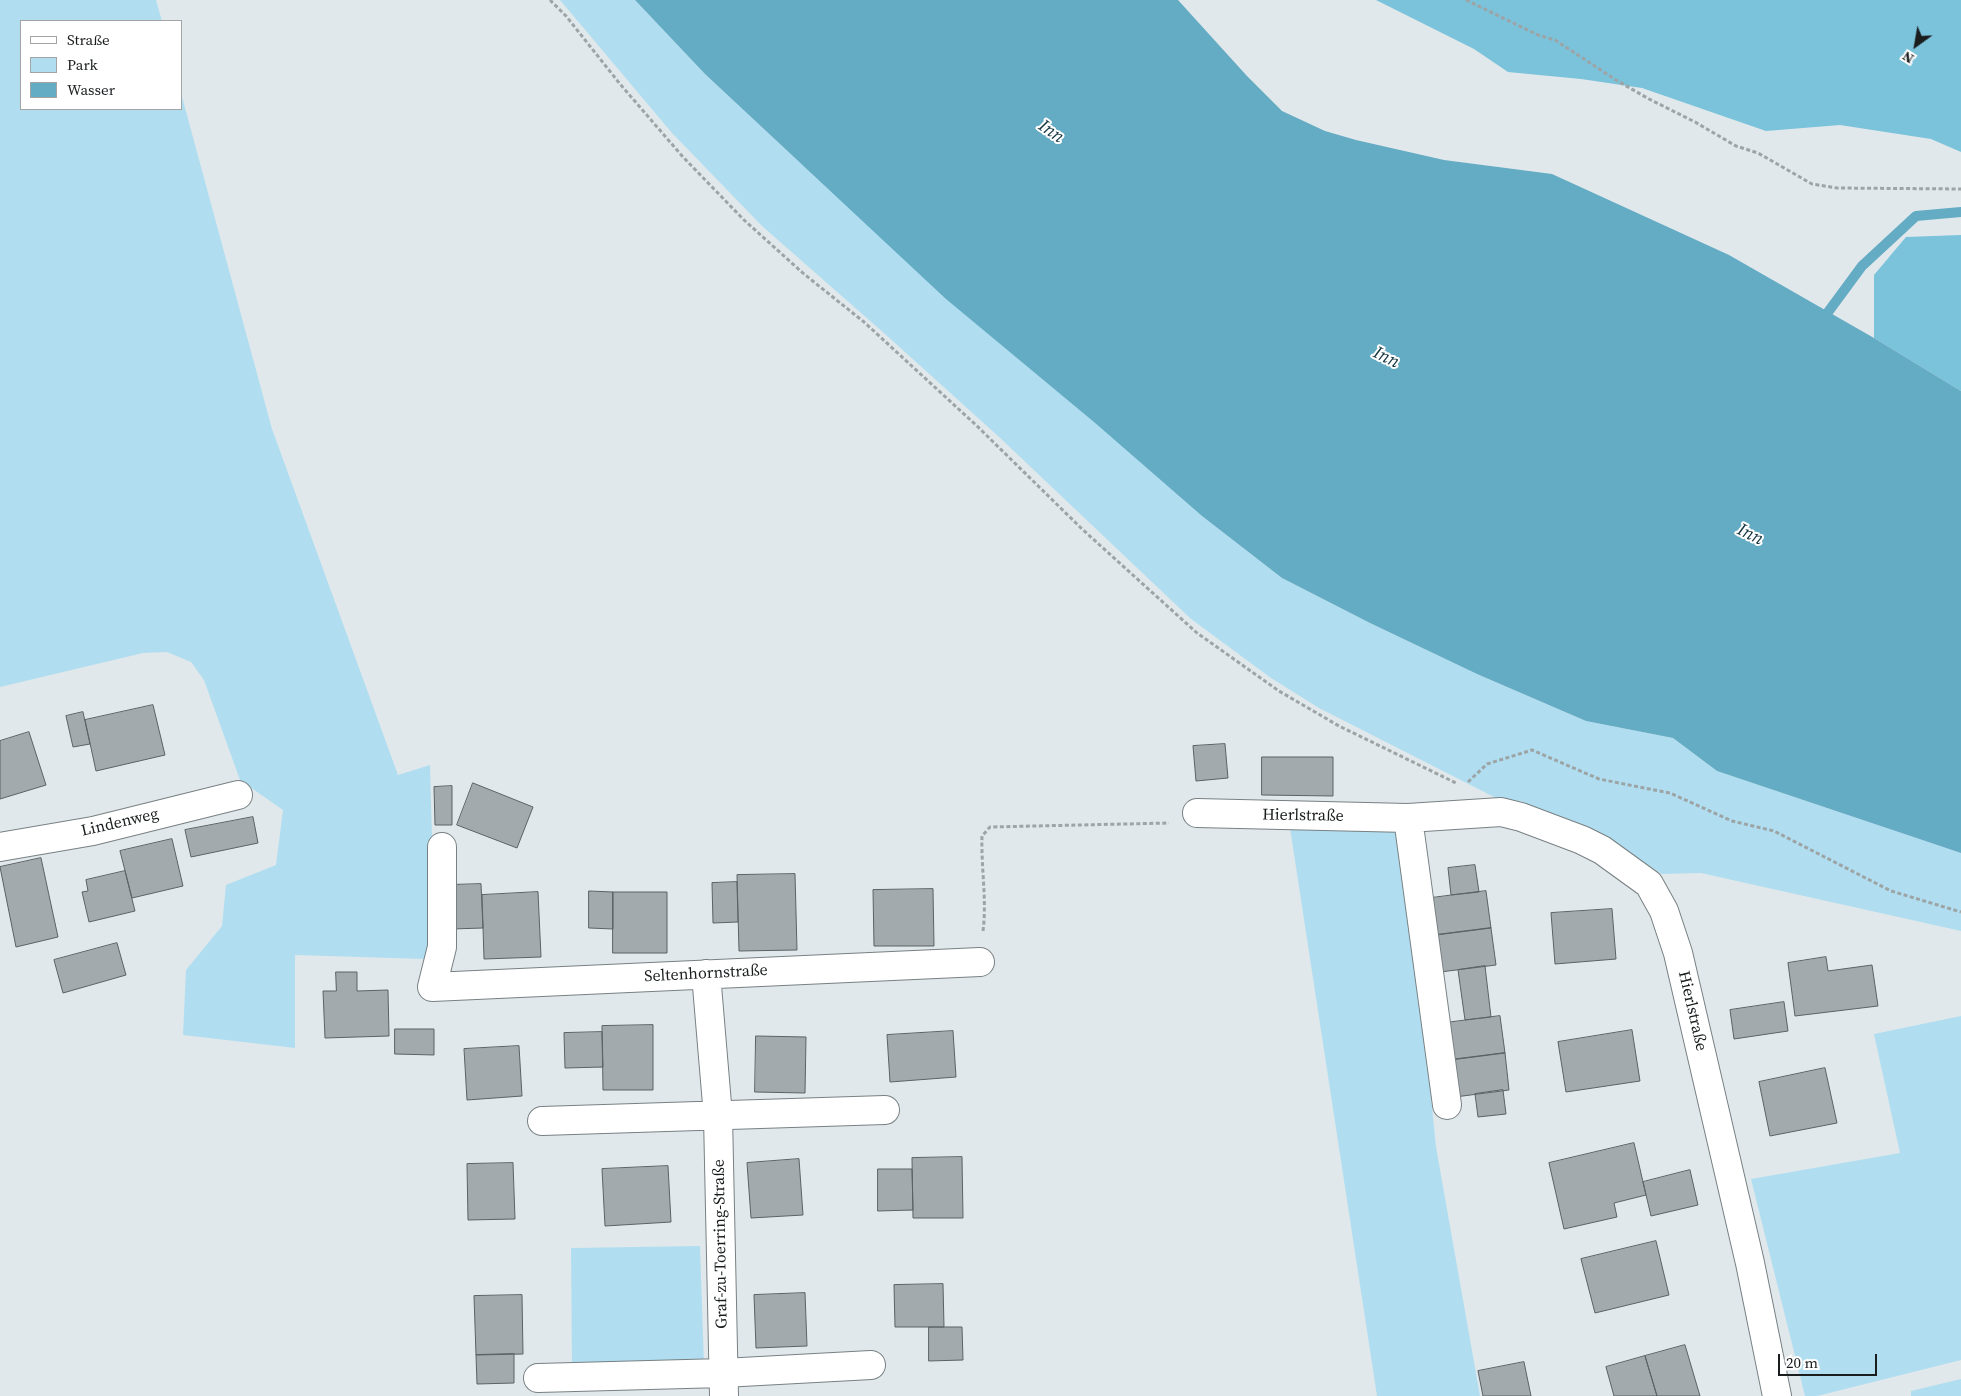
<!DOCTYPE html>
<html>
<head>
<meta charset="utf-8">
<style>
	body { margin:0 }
	#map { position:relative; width:1961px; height:1396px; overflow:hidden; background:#e0e8eb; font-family:"Source Serif 4",serif }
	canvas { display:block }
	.legend { position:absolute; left:20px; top:20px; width:162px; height:90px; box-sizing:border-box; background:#fff; border:1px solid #a3a5a5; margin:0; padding:6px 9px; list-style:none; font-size:15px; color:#1a1d1e }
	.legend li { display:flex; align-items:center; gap:10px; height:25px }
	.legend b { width:25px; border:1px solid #a3a5a5 }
	.north { position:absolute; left:1891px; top:20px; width:50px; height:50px; -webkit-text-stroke:4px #fff; paint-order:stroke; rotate:212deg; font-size:14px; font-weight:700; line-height:20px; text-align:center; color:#1a1d1e }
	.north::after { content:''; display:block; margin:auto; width:18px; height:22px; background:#1a1d1e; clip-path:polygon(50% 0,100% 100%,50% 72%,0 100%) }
	.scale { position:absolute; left:1778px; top:1354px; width:99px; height:22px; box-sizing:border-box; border:2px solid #1a1d1e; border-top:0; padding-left:6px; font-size:15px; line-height:18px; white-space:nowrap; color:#1a1d1e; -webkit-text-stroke:4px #fff; paint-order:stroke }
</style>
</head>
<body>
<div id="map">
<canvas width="1961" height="1396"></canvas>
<ul class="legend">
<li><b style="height:6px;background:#fff"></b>Straße</li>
<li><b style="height:14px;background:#b0def0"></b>Park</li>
<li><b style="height:14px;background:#64abc4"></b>Wasser</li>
</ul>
<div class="north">N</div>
<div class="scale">20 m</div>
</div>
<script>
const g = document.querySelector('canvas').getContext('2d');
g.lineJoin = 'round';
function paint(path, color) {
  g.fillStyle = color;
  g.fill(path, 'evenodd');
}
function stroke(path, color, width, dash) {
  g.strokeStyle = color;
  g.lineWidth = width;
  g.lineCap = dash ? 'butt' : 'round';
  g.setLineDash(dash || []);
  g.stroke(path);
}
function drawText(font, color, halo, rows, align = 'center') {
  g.font = font + ' "Source Serif 4",serif';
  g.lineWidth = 4;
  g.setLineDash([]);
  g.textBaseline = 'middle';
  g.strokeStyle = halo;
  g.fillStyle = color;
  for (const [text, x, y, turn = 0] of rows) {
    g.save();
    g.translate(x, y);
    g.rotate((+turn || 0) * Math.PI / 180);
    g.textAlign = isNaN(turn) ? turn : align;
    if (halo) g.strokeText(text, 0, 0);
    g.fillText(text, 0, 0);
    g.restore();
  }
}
paint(new Path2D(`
	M 0,0 L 156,0 L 162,21 L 21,21 L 21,109 L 181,109 L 181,93 L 272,429 L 398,775 L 430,765 L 434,913 L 425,959 L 295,955 L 295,1048 L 183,1035 L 186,970 L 222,926 L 226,885 L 276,865 L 283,810 L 240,780 L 204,680 L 191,662 L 167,652 L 143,653 L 0,687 Z
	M 560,0 L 635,0 L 705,74 L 796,159 L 1202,516 L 1282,578 L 1370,623 L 1477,674 L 1586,721 L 1673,738 L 1717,771 L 1961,853 L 1961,931 L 1701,873 L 1662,874 L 1602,836 L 1521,801 L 1500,800 L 1319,708 L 1271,678 L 1191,619 L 998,436 L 885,334 L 762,226 L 672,133 Z
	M 1404,824 L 1436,1147 L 1480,1396 L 1377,1396 L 1290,828 Z
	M 1961,1016 L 1961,1360 L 1817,1396 L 1805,1396 L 1751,1179 L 1900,1153 L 1874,1034 Z
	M 700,1246 L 704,1365 L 572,1369 L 571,1248 Z
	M 1961,1379 L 1961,1396 L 1911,1396 L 1911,1391 Z`), '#b0def0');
paint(new Path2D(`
	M 1376,0 L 1961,0 L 1961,152 L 1931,139 L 1840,125 L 1766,131 L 1642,88 L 1581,79 L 1508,72 L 1474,49 Z
	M 1961,235 L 1961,391 L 1874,338 L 1874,275 L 1906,237 Z`), '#7bc2db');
paint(new Path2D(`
	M 635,0 L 1178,0 L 1247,76 L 1282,111 L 1325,131 L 1356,140 L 1444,160 L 1552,174 L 1729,255 L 1874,338 L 1961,391 L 1961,853 L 1717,771 L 1673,738 L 1586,721 L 1477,674 L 1370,623 L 1282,578 L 1202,516 L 1094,422 L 946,299 L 705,74 Z`), '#64abc4');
stroke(new Path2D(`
	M 1820,323 L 1862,266 L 1916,216 L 1961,212`), '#64abc4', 10);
const building = new Path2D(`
	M 153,705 L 165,755 L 96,771 L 85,720 Z
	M 83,712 L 90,744 L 73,747 L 66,716 Z
	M 29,732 L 46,785 L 0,799 L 0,741 Z
	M 1225,744 L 1228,778 L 1196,781 L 1193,746 Z
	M 1262,757 L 1333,757 L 1333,796 L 1262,795 Z
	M 473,783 L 533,807 L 517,848 L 457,825 Z
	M 452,786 L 452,825 L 435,825 L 434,787 Z
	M 253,817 L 258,843 L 191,857 L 185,830 Z
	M 172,839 L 183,886 L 132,898 L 120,851 Z
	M 41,858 L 58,937 L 16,947 L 0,867 Z
	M 1475,865 L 1479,892 L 1451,895 L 1448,868 Z
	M 125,871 L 135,911 L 89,922 L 82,892 L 88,891 L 86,880 Z
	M 795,874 L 797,950 L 739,951 L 737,875 Z
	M 737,882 L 738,922 L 713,923 L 712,883 Z
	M 481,884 L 483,928 L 452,929 L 450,885 Z
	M 933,889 L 934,946 L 874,946 L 873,890 Z
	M 589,891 L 613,892 L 613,929 L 589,928 Z
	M 1486,891 L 1491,928 L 1436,935 L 1431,898 Z
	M 538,892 L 541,957 L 484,959 L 482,895 Z
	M 613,892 L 667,892 L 667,953 L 613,953 Z
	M 1612,909 L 1616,959 L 1555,964 L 1551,913 Z
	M 1491,928 L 1496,965 L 1440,972 L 1436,935 Z
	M 117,943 L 126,975 L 63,993 L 54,960 Z
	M 1826,957 L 1828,971 L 1872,965 L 1878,1006 L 1795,1016 L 1788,963 Z
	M 1485,966 L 1491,1017 L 1465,1020 L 1458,970 Z
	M 336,972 L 357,972 L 357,991 L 388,990 L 389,1036 L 325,1038 L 323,991 L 336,991 Z
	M 1784,1002 L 1788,1031 L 1734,1039 L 1730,1010 Z
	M 1500,1016 L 1505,1053 L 1450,1060 L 1445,1023 Z
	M 653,1025 L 653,1090 L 603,1090 L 602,1026 Z
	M 395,1029 L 434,1029 L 434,1055 L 395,1054 Z
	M 1632,1030 L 1640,1081 L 1566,1092 L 1558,1042 Z
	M 953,1031 L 956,1077 L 890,1082 L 887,1035 Z
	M 602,1032 L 603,1067 L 565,1068 L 564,1033 Z
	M 756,1036 L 806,1037 L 805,1093 L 755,1092 Z
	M 519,1046 L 522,1096 L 467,1100 L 464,1049 Z
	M 1505,1053 L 1509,1090 L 1455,1097 L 1450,1060 Z
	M 1825,1068 L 1837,1123 L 1770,1136 L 1759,1082 Z
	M 1503,1090 L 1506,1114 L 1478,1117 L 1475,1094 Z
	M 1634,1143 L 1646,1195 L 1614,1203 L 1617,1217 L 1564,1229 L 1549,1163 Z
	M 962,1157 L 963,1218 L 913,1218 L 912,1158 Z
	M 799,1159 L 803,1215 L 751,1218 L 747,1163 Z
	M 513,1163 L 515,1219 L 468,1220 L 467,1164 Z
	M 668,1166 L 671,1222 L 605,1226 L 602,1169 Z
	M 878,1169 L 912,1169 L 913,1210 L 878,1211 Z
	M 1690,1170 L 1698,1205 L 1651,1216 L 1643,1182 Z
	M 1656,1241 L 1669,1295 L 1595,1313 L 1581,1259 Z
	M 943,1284 L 944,1327 L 895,1327 L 894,1285 Z
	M 805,1293 L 807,1346 L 756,1348 L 754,1295 Z
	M 522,1295 L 523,1354 L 476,1355 L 474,1296 Z
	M 929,1327 L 962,1327 L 963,1360 L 929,1361 Z
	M 1685,1345 L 1700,1396 L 1657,1396 L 1645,1356 Z
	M 514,1354 L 514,1383 L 477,1384 L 476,1355 Z
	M 1645,1356 L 1657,1396 L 1614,1396 L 1606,1367 Z
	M 1524,1362 L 1531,1396 L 1483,1396 L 1478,1371 Z`);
paint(building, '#a3aaad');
stroke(building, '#5b6265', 1);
const minor = new Path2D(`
	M 1197,813 L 1408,818 L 1501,812 L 1521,817 L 1582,840 L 1602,850 L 1649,884 L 1664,911 L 1678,953 L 1750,1263 L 1777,1396
	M 1408,818 L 1447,1105
	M 0,847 L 93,831 L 238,795
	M 442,847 L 442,947 L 432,987 L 980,962
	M 706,974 L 718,1116 L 724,1396
	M 542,1121 L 885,1110
	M 538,1378 L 723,1373 L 871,1365`);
stroke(minor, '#788083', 30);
stroke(new Path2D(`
	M 550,0 L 566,16 L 620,84 L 683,157 L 744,220 L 804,274 L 864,322 L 977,426 L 1082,529 L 1197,633 L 1279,691 L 1339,726 L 1456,783
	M 1466,0 L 1538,35 L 1555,40 L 1616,80 L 1649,99 L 1695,122 L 1736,146 L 1758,153 L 1812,184 L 1837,188 L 1961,189
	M 1468,782 L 1487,764 L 1532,750 L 1599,779 L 1670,793 L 1732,821 L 1774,831 L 1891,891 L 1961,912
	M 983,931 C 987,900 981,868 982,836 L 990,827 L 1169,823`), '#9da4a6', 3, [4, 2.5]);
stroke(minor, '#fff', 28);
drawText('16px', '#1a1d1e', '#fff', [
	["Hierlstraße",1303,816,1],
	["Lindenweg",120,823,-13],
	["Seltenhornstraße",706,974,-3],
	["Hierlstraße",1692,1011,77],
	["Graf-zu-Toerring-Straße",721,1244,-91]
]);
drawText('italic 18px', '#133541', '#fff', [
	["Inn",1051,132,35],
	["Inn",1386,358,26],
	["Inn",1750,535,26]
]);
</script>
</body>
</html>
